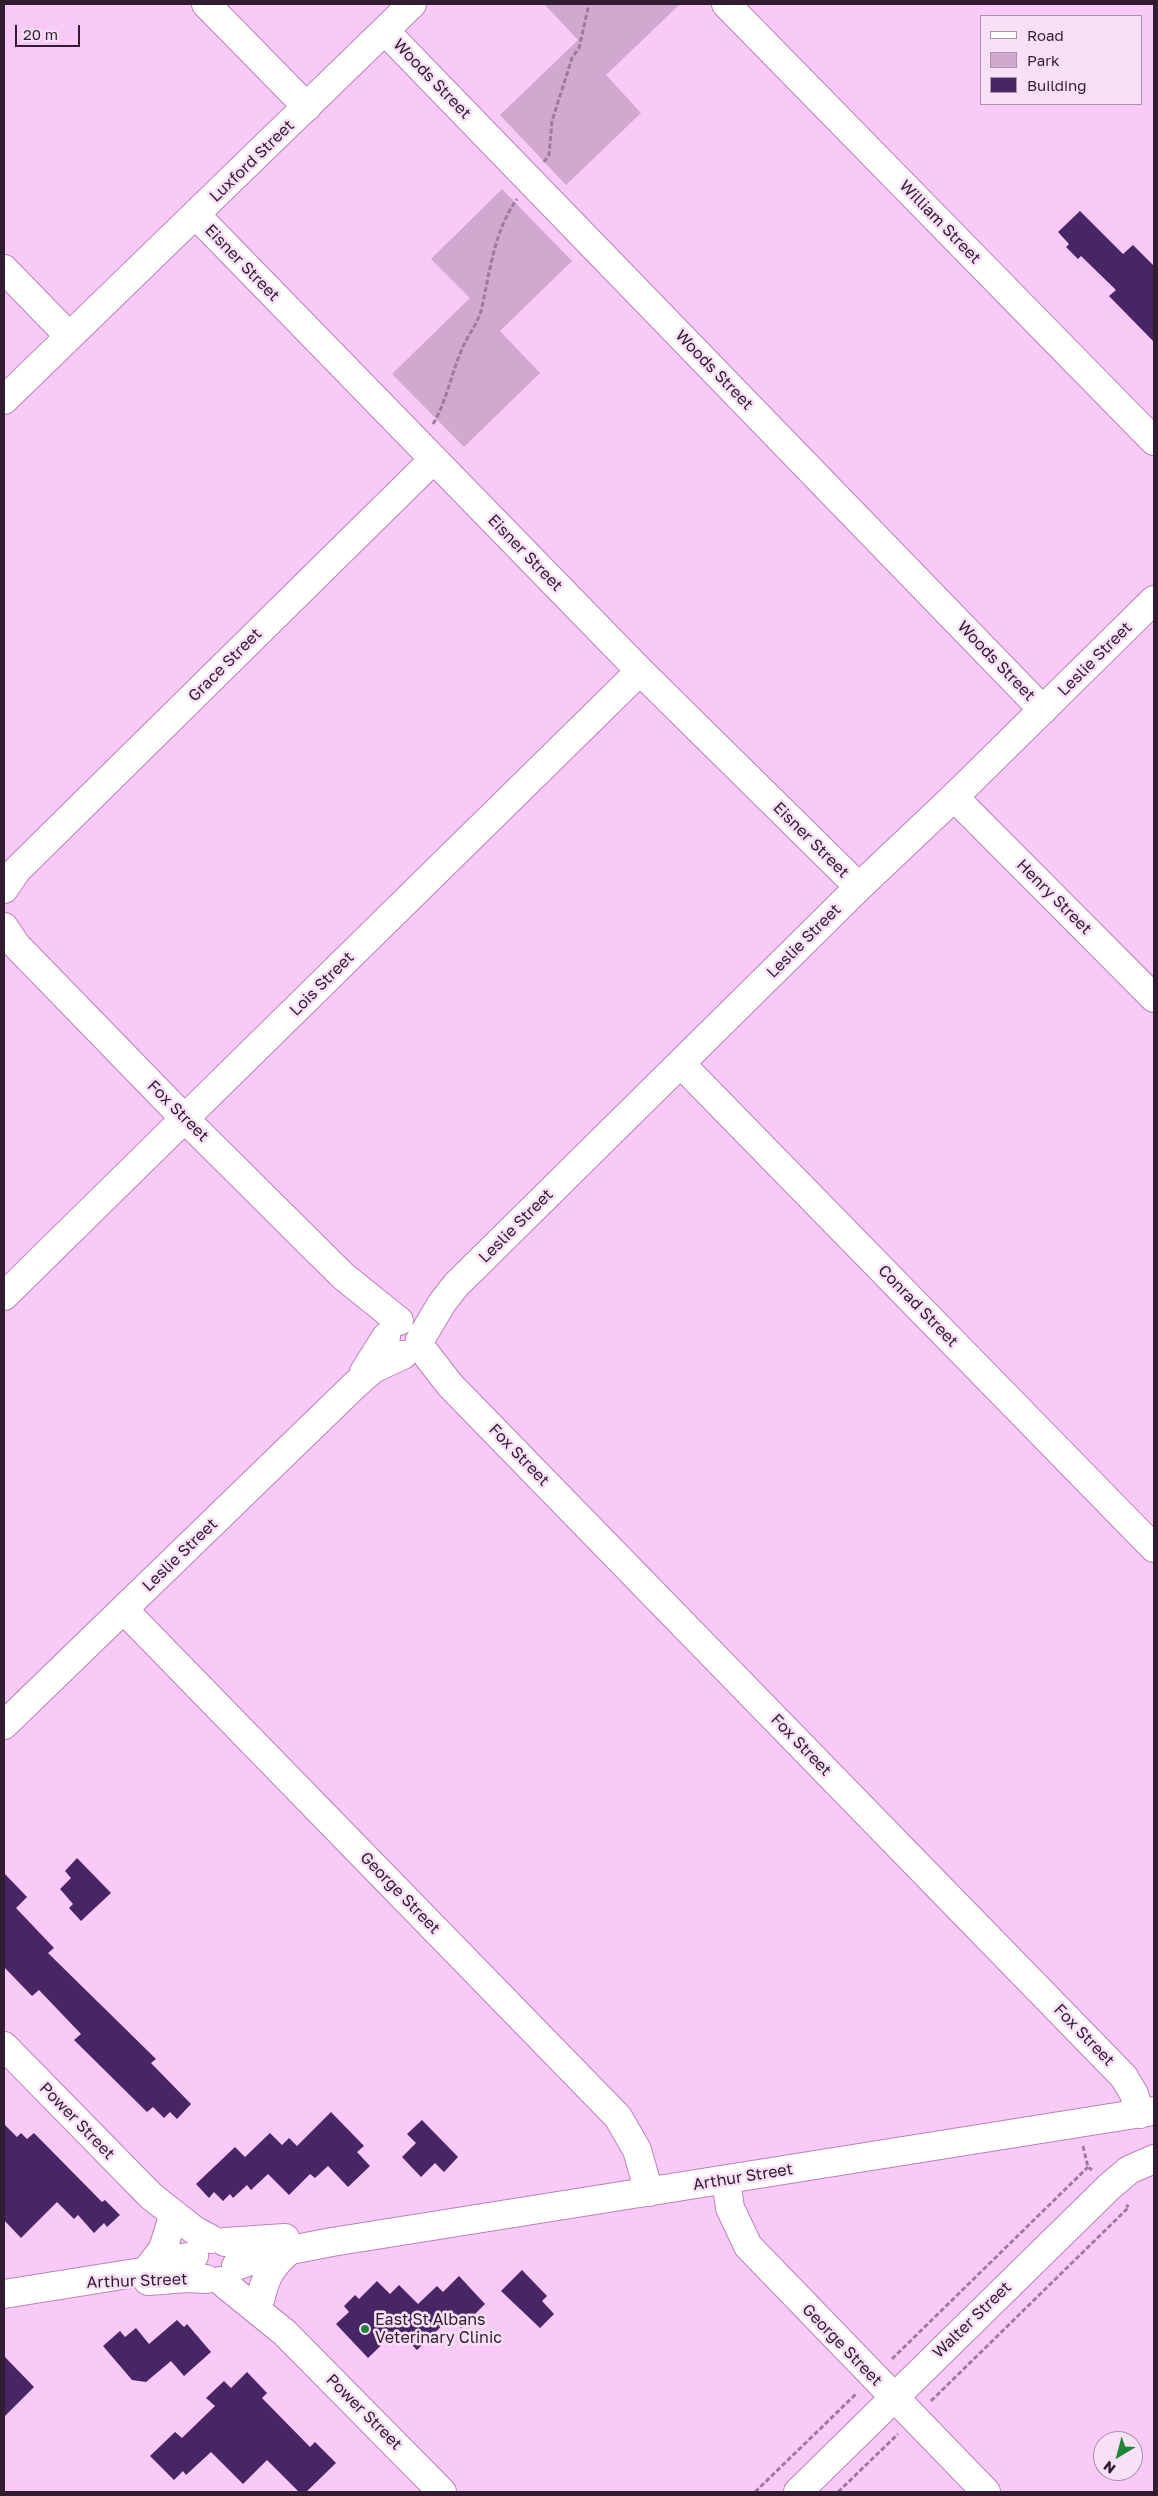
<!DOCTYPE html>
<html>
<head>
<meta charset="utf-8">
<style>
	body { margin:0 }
	#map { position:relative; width:1158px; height:2496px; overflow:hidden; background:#f9caf7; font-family:"Golos Text",sans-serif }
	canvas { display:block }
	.frame { position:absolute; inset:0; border:5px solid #321c32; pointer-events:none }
	.legend { position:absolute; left:980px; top:15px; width:162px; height:90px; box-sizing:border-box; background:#f8e0f7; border:1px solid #a992a8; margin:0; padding:6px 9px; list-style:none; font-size:15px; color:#321c32 }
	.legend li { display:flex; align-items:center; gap:10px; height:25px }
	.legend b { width:25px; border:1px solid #a992a8 }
	.north { position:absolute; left:1093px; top:2431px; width:50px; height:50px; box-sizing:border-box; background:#f8e0f7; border:1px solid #a992a8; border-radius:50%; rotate:217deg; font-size:14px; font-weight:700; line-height:20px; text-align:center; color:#321c32 }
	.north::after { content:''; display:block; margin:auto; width:18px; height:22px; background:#1f853a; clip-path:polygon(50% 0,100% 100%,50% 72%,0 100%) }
	.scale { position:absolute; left:15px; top:25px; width:65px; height:22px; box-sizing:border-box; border:2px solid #321c32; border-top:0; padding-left:6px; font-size:15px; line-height:18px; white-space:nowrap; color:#321c32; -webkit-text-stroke:4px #f8e0f7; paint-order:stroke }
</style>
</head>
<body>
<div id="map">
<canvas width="1158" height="2496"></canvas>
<div class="frame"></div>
<ul class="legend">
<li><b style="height:6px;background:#fff"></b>Road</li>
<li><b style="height:14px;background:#d1a8cf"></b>Park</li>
<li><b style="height:14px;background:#482564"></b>Building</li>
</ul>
<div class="north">N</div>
<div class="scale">20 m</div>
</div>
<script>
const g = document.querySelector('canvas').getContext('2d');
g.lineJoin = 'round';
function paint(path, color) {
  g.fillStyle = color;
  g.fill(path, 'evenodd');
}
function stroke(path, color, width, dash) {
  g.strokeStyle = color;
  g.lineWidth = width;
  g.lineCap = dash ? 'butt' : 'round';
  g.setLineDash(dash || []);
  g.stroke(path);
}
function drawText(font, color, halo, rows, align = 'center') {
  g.font = font + ' "Golos Text",sans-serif';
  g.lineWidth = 5;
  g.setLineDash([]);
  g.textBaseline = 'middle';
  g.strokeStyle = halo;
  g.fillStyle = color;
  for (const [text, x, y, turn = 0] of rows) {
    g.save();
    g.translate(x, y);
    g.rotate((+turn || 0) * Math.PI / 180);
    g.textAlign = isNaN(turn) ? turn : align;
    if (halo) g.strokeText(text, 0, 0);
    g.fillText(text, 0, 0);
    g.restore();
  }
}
paint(new Path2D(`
	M 544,4 L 680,4 L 606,75 L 641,113 L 566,185 L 500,115 L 578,40 Z
	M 502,189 L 572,261 L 500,331 L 540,373 L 464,447 L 392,374 L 470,298 L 431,259 Z`), '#d1a8cf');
paint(new Path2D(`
	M 1080,211 L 1123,254 L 1133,245 L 1154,266 L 1154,342 L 1109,296 L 1116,290 L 1081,256 L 1078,259 L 1066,247 L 1069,244 L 1058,232 Z
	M 77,1858 L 111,1893 L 81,1921 L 69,1908 L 73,1904 L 60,1889 L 71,1878 L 65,1871 Z
	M 4,1873 L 27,1897 L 16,1908 L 54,1948 L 48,1953 L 156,2059 L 151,2063 L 191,2104 L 177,2119 L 170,2112 L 164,2118 L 153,2107 L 147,2112 L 74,2040 L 81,2034 L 39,1990 L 32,1996 L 4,1967 Z
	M 331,2112 L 364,2146 L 357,2152 L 370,2166 L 348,2187 L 328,2166 L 315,2178 L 310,2174 L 289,2195 L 268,2174 L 251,2190 L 247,2185 L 233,2198 L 230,2194 L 223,2201 L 214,2192 L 209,2198 L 196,2184 L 235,2147 L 245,2157 L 270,2133 L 282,2145 L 289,2138 L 297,2146 Z
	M 422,2120 L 458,2157 L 444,2172 L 435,2163 L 421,2177 L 402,2157 L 416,2143 L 407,2134 Z
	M 4,2124 L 17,2137 L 21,2133 L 27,2139 L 34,2133 L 102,2202 L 105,2200 L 120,2215 L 107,2227 L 104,2223 L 94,2233 L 78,2215 L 74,2219 L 57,2202 L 21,2238 L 4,2220 Z
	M 522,2270 L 547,2296 L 542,2301 L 554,2314 L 540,2328 L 501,2291 Z
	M 459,2276 L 485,2304 L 461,2328 L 449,2319 L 417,2350 L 397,2330 L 368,2358 L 336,2324 L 349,2312 L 344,2306 L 355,2295 L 359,2299 L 377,2281 L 390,2294 L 399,2285 L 418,2304 L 437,2286 L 443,2292 Z
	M 177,2320 L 184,2327 L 187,2324 L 211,2352 L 184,2376 L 171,2361 L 146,2382 L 132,2380 L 103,2346 L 120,2331 L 125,2337 L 136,2328 L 149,2344 Z
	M 4,2356 L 34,2387 L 4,2417 Z
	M 247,2372 L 267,2393 L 262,2398 L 310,2447 L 315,2442 L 336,2463 L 306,2492 L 299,2492 L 267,2460 L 243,2484 L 211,2452 L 186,2475 L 183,2471 L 174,2480 L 150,2456 L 175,2432 L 182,2438 L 215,2406 L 206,2398 L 224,2381 L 231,2388 Z`), '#482564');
const minor = new Path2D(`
	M 206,4 L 307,107
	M 726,4 L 1154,441
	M 385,31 L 1043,710
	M 196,215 L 640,671 L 859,887
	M 4,269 L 69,336
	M 4,400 L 412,4
	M 954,797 L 1154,998
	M 4,889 L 17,870 L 433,460
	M 4,927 L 16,945 L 185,1119 L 343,1276 L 399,1321
	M 681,1064 L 1154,1548
	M 4,1296 L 640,671
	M 420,1340 L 442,1303 L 456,1285 L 859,887 L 954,797 L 1154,600
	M 419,1345 L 450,1385 L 1124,2077 L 1134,2094 L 1140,2114
	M 364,1372 L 386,1337
	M 124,1610 L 618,2117 L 637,2150 L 649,2192
	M 4,1725 L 356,1384 L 373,1369 L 403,1355
	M 4,2046 L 151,2196 L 194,2230 L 211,2239
	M 726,2180 L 730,2208 L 748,2246 L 986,2492
	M 225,2242 L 285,2238
	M 236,2266 L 270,2254 L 332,2242 L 1154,2111
	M 146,2271 L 163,2249 L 171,2223
	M 148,2281 L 188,2278 L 206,2279
	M 221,2281 L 285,2333 L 442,2492
	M 4,2294 L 154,2270 L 182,2258 L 194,2256
	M 261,2297 C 265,2277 273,2264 289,2251
	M 798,2492 L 1109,2187 L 1129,2170 L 1154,2159`);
stroke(minor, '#ba82b9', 30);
stroke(new Path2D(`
	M 544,162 L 549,155 L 552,121 L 572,58 L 579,48 L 589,4
	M 433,424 C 447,400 451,374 462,349 C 467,336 477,325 481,311 C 490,273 493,233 517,199
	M 1083,2146 L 1088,2167 L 1092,2170
	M 892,2359 L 1088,2167
	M 931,2401 L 1129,2207 L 1126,2205
	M 755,2492 L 857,2393
	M 838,2492 L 898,2434`), '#9e7a9d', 3, [5, 2.5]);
stroke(minor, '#fff', 28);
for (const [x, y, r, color] of [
	[365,2329,5,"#1f853a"]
]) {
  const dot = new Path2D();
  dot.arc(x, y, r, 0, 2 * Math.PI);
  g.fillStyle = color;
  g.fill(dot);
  stroke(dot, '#f8e0f7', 2);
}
drawText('16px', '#321c32', '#f8e0f7', [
	["Woods Street",432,79,46],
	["Luxford Street",252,161,-44],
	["William Street",940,222,46],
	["Eisner Street",242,263,46],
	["Woods Street",714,370,46],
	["Eisner Street",525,553,46],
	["Leslie Street",1095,659,-45],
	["Woods Street",996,661,46],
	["Grace Street",225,665,-45],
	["Eisner Street",811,840,45],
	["Henry Street",1054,897,45],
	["Leslie Street",804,941,-45],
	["Lois Street",322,984,-45],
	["Fox Street",178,1111,45],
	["Leslie Street",516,1226,-45],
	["Conrad Street",918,1306,46],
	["Fox Street",519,1455,46],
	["Leslie Street",180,1555,-44],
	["Fox Street",801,1745,46],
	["George Street",400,1893,46],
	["Fox Street",1084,2035,46],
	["Power Street",77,2121,46],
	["Arthur Street",743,2177,-9],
	["Arthur Street",137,2281,-2],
	["Walter Street",972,2320,-44],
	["George Street",842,2345,46],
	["Power Street",364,2412,45]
]);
drawText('16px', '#321c32', '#f8e0f7', [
	["East St Albans",375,2320],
	["Veterinary Clinic",375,2338]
], 'left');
</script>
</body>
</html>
